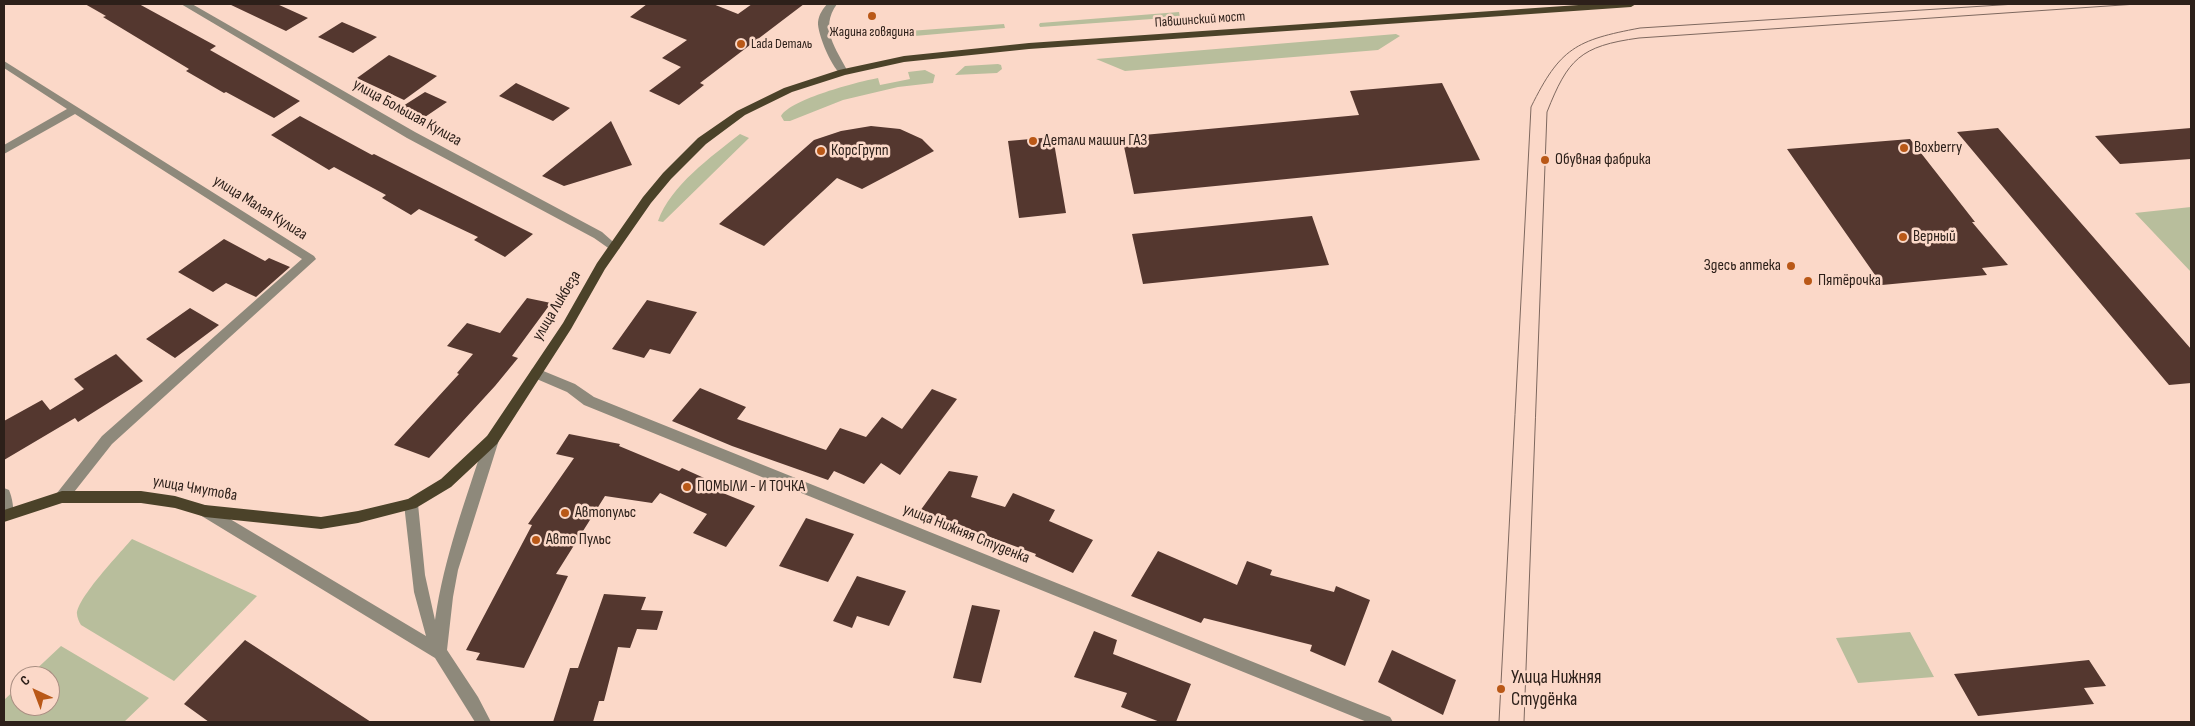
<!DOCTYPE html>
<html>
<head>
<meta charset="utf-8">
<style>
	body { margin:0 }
	#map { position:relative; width:2195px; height:726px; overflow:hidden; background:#fbd8c8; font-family:"Sofia Sans Condensed",sans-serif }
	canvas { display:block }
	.frame { position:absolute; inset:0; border:5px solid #2d201a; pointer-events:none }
	.north { position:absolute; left:10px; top:666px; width:50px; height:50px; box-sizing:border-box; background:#fbd8c8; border:1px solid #a98e82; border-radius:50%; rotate:317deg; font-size:14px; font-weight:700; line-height:20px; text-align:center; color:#2d201a }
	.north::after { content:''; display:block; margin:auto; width:18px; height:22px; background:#b95817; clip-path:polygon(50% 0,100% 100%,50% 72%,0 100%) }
</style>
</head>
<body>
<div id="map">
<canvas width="2195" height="726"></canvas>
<div class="frame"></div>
<div class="north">С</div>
</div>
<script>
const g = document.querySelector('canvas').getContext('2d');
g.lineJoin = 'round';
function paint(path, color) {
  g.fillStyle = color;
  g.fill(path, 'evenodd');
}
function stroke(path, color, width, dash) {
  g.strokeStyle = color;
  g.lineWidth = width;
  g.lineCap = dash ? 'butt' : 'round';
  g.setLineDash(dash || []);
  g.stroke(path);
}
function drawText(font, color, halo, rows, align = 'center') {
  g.font = font + ' "Sofia Sans Condensed",sans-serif';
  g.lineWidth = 5;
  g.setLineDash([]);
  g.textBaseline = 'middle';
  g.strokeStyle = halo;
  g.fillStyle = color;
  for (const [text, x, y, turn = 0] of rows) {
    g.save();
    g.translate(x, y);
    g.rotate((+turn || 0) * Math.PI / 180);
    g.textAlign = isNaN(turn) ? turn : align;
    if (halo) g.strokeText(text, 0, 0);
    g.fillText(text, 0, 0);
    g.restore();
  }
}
paint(new Path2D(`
	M 1179,12 L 1180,17 L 1040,27 L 1039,25 L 1040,23 Z
	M 1004,24 L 1005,28 L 892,38 L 882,33 Z
	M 1396,34 L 1400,36 L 1378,50 L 1125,71 L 1096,59 Z
	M 998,64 L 1001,65 L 1002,69 L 997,73 L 955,75 L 965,66 Z
	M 925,70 L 935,75 L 933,83 L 898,87 L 843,100 L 790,121 L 784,121 L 781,116 C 791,99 857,82 878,78 L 880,85 L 910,79 L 908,72 Z
	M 740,134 L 749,138 L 663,222 L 658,221 C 671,185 711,157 740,134 Z
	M 2191,207 L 2191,272 L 2135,213 Z
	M 132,539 L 257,596 L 174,681 L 81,625 C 79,622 77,617 77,614 C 77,598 121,552 132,539 Z
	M 1910,632 L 1934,677 L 1858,683 L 1836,638 Z
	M 61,646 L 149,698 L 124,722 L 4,722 L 4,700 L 20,685 L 20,706 L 50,706 L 50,676 L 29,676 Z`), '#b8be9c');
paint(new Path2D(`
	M 85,4 L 139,4 L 216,46 L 210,50 L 300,101 L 274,118 L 226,92 L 224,93 L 186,71 L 189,69 L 103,17 L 106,16 Z
	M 229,4 L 277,4 L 308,18 L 286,31 Z
	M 647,4 L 713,4 L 738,14 L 752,4 L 804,4 L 700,83 L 704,85 L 679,105 L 649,91 L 681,67 L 662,58 L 687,40 L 630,17 Z
	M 342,22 L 377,37 L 353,53 L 318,37 Z
	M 389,55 L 437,76 L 404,100 L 357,78 Z
	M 516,83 L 570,108 L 553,121 L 499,96 Z
	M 1442,83 L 1480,160 L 1134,194 L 1122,137 L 1359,115 L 1350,91 Z
	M 425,92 L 447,102 L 425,117 L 403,106 Z
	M 300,116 L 372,155 L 374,154 L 533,234 L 505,257 L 474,240 L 478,237 L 419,209 L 411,215 L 382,198 L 386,195 L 334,167 L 329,170 L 271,135 Z
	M 611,121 L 632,165 L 564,186 L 542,176 Z
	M 871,126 L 900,129 L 922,139 L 934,151 L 862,189 L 837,178 L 764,246 L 719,224 L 814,140 L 841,131 Z
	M 1998,128 L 2191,349 L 2191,383 L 2169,385 L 1957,132 Z
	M 2191,128 L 2191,159 L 2120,164 L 2095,136 Z
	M 1053,137 L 1066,213 L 1019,218 L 1008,141 Z
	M 1910,139 L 1975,222 L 1972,222 L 2008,265 L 1982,268 L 1987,275 L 1882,285 L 1787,149 Z
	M 1312,216 L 1329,265 L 1143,284 L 1132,234 Z
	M 224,239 L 265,261 L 269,258 L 290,267 L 256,297 L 226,283 L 213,292 L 178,272 Z
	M 527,298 L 551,303 L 512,356 L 518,358 L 495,386 L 429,458 L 394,445 L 459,374 L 457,373 L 473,354 L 447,346 L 467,323 L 500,333 Z
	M 647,300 L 697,312 L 670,354 L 650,349 L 644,358 L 612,349 Z
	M 190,308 L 219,325 L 175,358 L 146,339 Z
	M 116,354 L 143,381 L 78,422 L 75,418 L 4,460 L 4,421 L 42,400 L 50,410 L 84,389 L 74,379 Z
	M 700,388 L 746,407 L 737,419 L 826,450 L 840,428 L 866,437 L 882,417 L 902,429 L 932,389 L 957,399 L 900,475 L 881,463 L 864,484 L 834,471 L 828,480 L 732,446 L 672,421 Z
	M 569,434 L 620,444 L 619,446 L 679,471 L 682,468 L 713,482 L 708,487 L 755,506 L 726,547 L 693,533 L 707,514 L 660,493 L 652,503 L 605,496 L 556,574 L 568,576 L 524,668 L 476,660 L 480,653 L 466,650 L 532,525 L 528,524 L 574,458 L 556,454 Z
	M 949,471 L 978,476 L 971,497 L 1005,507 L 1013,493 L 1055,510 L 1049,521 L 1093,540 L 1073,573 L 1035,556 L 1036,554 L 920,511 Z
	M 806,518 L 854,534 L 828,582 L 779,566 Z
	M 1158,551 L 1237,585 L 1247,561 L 1272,570 L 1270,575 L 1334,592 L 1336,586 L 1370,600 L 1345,666 L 1310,651 L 1312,645 L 1204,618 L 1201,623 L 1131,596 Z
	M 857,576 L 906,591 L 889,626 L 857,616 L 852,628 L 833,621 Z
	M 604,594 L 646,597 L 641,610 L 663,611 L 657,630 L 637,629 L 630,648 L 618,647 L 604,701 L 599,701 L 593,722 L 553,722 L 570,668 L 578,668 Z
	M 972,605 L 1000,610 L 981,683 L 953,678 Z
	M 1094,631 L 1117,640 L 1113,654 L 1191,684 L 1176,722 L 1160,722 L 1121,707 L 1127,693 L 1074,677 Z
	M 245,640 L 371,722 L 209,722 L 184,704 Z
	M 1392,650 L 1456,680 L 1443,715 L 1378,682 Z
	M 2089,660 L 2106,686 L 2084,688 L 2094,704 L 1978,716 L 1954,674 Z`), '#54372f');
paint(new Path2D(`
	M 181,4 L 192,4 L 415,132 L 602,232 L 620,248 L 614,252 L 594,238 L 407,138 Z
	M 827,4 L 837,4 C 819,29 836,48 848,72 L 843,75 C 833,72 817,33 818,22 C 819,14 823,9 827,4 Z
	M 4,61 L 314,256 L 316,259 L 112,444 L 67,501 L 62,503 L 57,501 L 55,497 L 57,493 L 102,436 L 302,259 L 75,114 L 4,154 L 4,145 L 67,109 L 4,68 Z
	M 536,368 L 575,384 L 594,397 L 1390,717 L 1393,722 L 1367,722 L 584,405 L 567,392 L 532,377 L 530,373 L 532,369 Z
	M 492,435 L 497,436 L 499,440 L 458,570 L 453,597 L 447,650 L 478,697 L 491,722 L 475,722 L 435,658 L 200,515 L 198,511 L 200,507 L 205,505 L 210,507 L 426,636 L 414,592 L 404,504 L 406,500 L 411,498 L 416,500 L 418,504 L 425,575 L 435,620 C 444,557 466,499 485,440 L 487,436 Z
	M 4,488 L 9,490 C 12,497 15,511 12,518 L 4,519 Z`), '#8e897b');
paint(new Path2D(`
	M 1593,4 L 1636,4 L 1631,7 L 1029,49 L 904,62 L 845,75 L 792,92 L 745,115 L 706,144 L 671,179 L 651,203 L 605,269 L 571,329 L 497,444 L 451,487 L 416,508 L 358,523 L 321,529 L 205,517 L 175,508 L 141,503 L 62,503 L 4,522 L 4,510 L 62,491 L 141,491 L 175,496 L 205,505 L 321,517 L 358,511 L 408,499 L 441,479 L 487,436 L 563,323 L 597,263 L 643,197 L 663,173 L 698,138 L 737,111 L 784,88 L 839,70 L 904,56 L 1029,43 Z`), '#4b4229');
stroke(new Path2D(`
	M 1499,722 L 1531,107 C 1560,48 1576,40 1640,28 L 2016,4
	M 1524,722 L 1547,112 C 1568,59 1580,46 1639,38 L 2137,4`), '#7e685f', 1);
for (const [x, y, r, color] of [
	[872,16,5,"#b95817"],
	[741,44,5,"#b95817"],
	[1033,141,5,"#b95817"],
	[1904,148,5,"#b95817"],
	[821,151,5,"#b95817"],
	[1545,160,5,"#b95817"],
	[1903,237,5,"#b95817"],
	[1791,266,5,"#b95817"],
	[1808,281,5,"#b95817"],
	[687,487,5,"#b95817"],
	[565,513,5,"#b95817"],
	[536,540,5,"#b95817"],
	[1501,689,5,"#b95817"]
]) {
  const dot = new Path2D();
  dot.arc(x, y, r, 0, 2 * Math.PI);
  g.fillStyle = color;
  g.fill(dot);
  stroke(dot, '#fbd8c8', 2);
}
drawText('14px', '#2d201a', '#fbd8c8', [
	["Павшинский мост",1200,20,-4]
]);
drawText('14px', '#2d201a', '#fbd8c8', [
	["Жадина говядина",872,32],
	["Lada Dеталь",751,44,"left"]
]);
drawText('16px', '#2d201a', '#fbd8c8', [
	["улица Большая Кулига",407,113,29],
	["улица Малая Кулига",260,208,32],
	["улица Ликбеза",557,306,-59],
	["улица Чмутова",195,489,10],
	["улица Нижняя Cтуденкa",966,534,22]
]);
drawText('16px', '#2d201a', '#fbd8c8', [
	["Детали машин ГАЗ",1043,141],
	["Boxberry",1914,148],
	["КорсГрупп",831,151],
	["Обувная фабрика",1555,160],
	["Верный",1913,237],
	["Здесь аптека",1781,266,"right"],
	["Пятёрочка",1818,281],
	["ПОМЫЛИ - И ТОЧКА",697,487],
	["Автопульс",575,513],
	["Авто Пульс",546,540]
], 'left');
drawText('19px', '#2d201a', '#fbd8c8', [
	["Улица Нижняя",1511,678],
	["Студёнка",1511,700]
], 'left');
</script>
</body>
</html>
